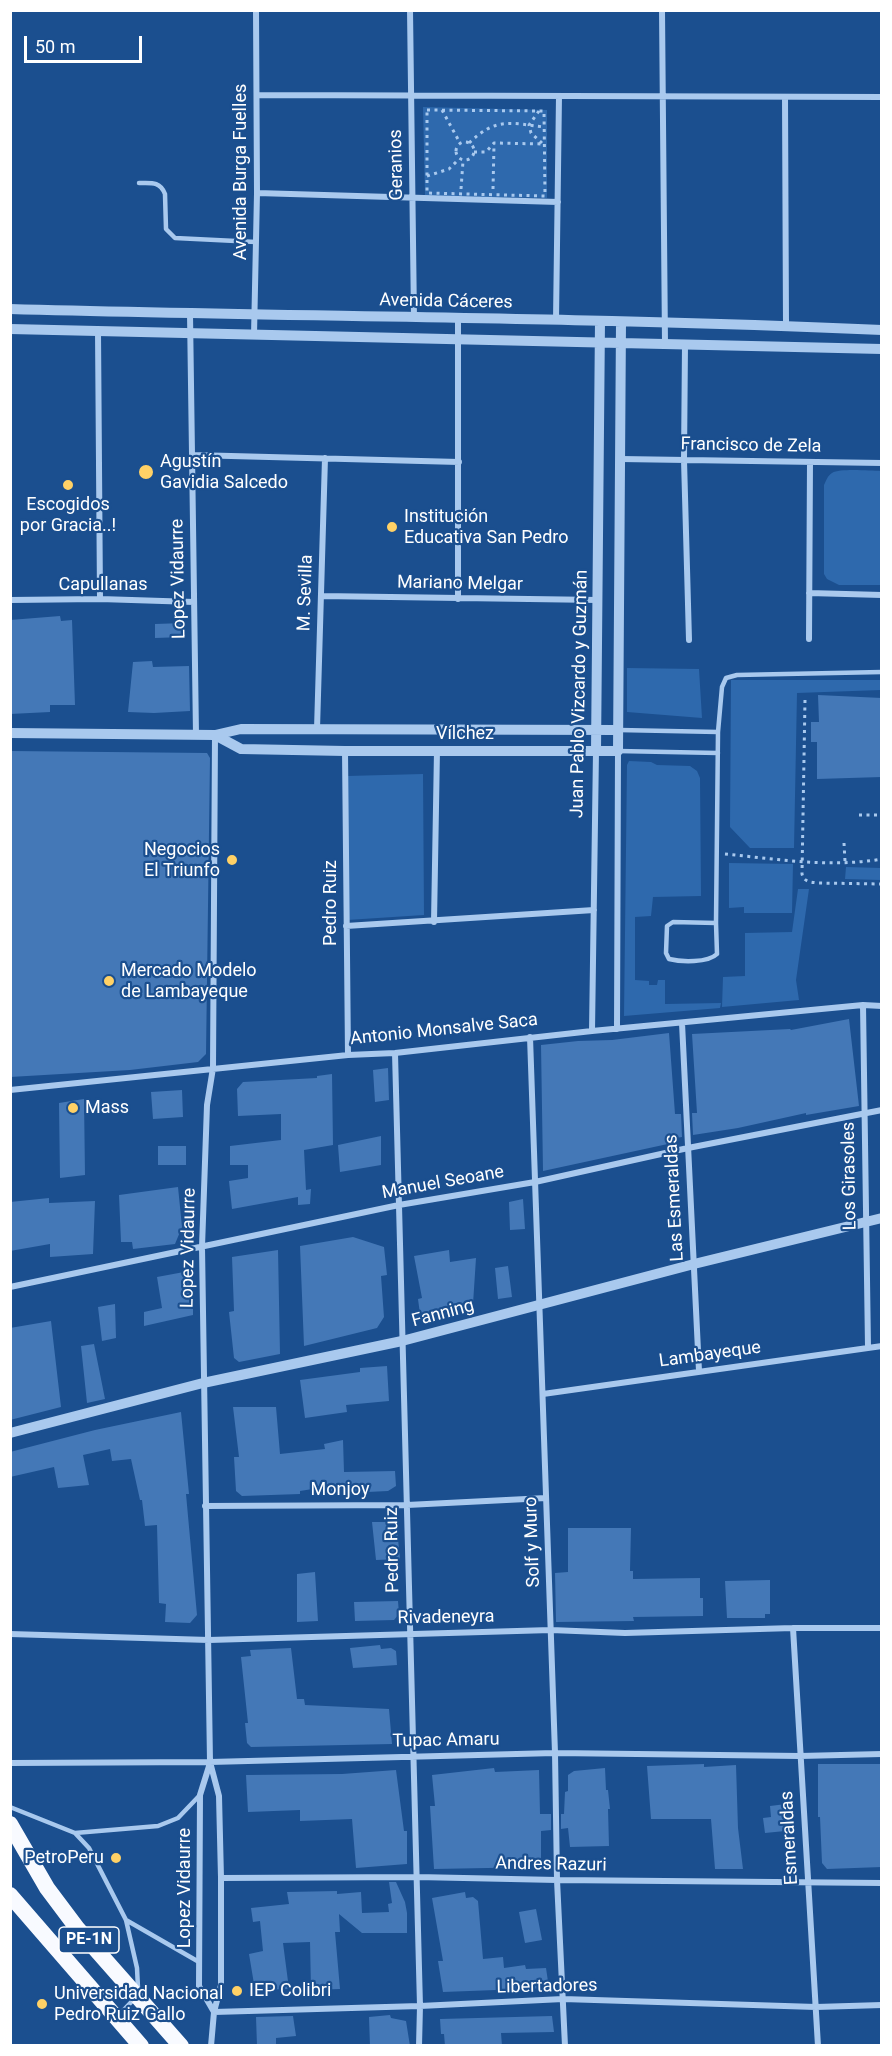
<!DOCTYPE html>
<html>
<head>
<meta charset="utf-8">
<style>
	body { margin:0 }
	#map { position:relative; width:892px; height:2056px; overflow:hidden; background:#1b4f8f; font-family:Roboto,sans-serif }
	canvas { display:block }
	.frame { position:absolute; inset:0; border:12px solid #fff; pointer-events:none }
	.scale { position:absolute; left:24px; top:36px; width:118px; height:27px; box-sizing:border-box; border:3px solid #fff; border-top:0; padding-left:8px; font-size:18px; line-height:21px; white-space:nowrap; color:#fff; -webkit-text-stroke:4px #1b4f8f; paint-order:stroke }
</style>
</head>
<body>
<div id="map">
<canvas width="892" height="2056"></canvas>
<div class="frame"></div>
<div class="scale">50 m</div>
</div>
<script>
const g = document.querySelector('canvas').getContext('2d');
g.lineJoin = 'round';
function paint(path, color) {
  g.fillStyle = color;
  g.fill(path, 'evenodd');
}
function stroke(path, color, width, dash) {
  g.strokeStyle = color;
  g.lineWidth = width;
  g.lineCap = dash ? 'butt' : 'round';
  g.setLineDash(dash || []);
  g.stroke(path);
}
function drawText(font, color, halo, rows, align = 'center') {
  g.font = font + ' Roboto,sans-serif';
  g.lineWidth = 4.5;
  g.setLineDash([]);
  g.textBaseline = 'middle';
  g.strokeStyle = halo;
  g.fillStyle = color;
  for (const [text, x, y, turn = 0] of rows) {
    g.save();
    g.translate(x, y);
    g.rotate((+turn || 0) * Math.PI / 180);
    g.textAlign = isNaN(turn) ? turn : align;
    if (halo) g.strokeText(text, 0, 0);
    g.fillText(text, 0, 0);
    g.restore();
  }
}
paint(new Path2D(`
	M 423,107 L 547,110 L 547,198 L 425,196 Z
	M 881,471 L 881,585 L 839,585 L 827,579 L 824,574 L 824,485 C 826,481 828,475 832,473 C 841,468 870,471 881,471 Z
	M 627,668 L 699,669 L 702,718 L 627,712 Z
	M 731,680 L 881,680 L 881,690 L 797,693 L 794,848 L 750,848 L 730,827 Z
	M 629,761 L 651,762 L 657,765 L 690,766 L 697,771 L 700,778 L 701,896 L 653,897 L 651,916 L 635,917 L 635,980 L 649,981 L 649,985 L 657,985 L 658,980 L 665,980 L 665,1004 L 721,1003 L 720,1008 L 624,1016 L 627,765 Z
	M 423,774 L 424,915 L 347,920 L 347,776 Z
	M 729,863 L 793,864 L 792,913 L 744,913 L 744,907 L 729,908 Z
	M 846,867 L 881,868 L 881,880 L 845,879 Z
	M 798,889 L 809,889 L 796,980 L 799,1000 L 722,1007 L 723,977 L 745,976 L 745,933 L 792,932 Z`), '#2e69ad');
paint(new Path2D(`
	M 60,616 L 61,621 L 72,620 L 75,705 L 50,705 L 50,712 L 10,714 L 10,620 Z
	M 184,623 L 184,637 L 155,638 L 155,624 Z
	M 152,661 L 153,667 L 189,666 L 190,711 L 154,713 L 128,712 L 133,662 Z
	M 818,695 L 882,698 L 882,777 L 817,779 L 817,742 L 811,742 L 811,722 L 819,722 Z
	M 10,751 L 207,753 L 210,758 L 206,1054 L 198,1062 L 130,1070 L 10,1077 Z
	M 849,1019 L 859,1106 L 806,1115 L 806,1113 L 738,1128 L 693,1135 L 692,1113 L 697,1113 L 692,1034 L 790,1029 L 791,1030 Z
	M 669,1033 L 675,1114 L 681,1114 L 682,1137 L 676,1138 L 677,1142 L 543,1171 L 541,1045 L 578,1041 L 612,1040 Z
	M 388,1068 L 389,1100 L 375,1102 L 373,1070 Z
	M 332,1074 L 333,1145 L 304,1150 L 306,1190 L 311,1189 L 310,1204 L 298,1205 L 298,1197 L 232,1209 L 229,1181 L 248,1178 L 248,1165 L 230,1165 L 230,1146 L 281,1140 L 281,1114 L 238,1116 L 237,1089 L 243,1082 L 317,1078 L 317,1076 Z
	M 182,1090 L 183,1117 L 153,1119 L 151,1092 Z
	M 84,1099 L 85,1175 L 60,1178 L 59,1103 Z
	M 381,1136 L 381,1165 L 340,1172 L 338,1145 Z
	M 158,1146 L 186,1146 L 186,1165 L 158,1165 Z
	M 178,1187 L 182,1227 L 175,1244 L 133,1249 L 132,1242 L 121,1242 L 119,1195 Z
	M 49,1198 L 49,1203 L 95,1201 L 93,1254 L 50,1257 L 50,1244 L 10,1251 L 10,1202 Z
	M 523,1199 L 525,1229 L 510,1230 L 509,1202 Z
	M 353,1237 L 384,1247 L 387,1275 L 381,1276 L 384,1317 L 377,1328 L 304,1346 L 300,1246 Z
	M 278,1250 L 280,1354 L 239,1362 L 234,1358 L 229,1312 L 234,1311 L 232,1257 Z
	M 449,1250 L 450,1262 L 476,1258 L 473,1304 L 441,1311 L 441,1314 L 424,1317 L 420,1314 L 418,1299 L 422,1298 L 414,1256 Z
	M 508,1266 L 512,1297 L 498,1299 L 495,1268 Z
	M 184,1272 L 188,1277 L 193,1300 L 193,1315 L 144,1326 L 144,1312 L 162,1308 L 157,1277 Z
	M 115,1304 L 116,1338 L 102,1341 L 98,1307 Z
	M 51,1321 L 61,1407 L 10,1420 L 10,1328 Z
	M 94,1344 L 105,1399 L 87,1403 L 81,1346 Z
	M 387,1366 L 389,1401 L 346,1405 L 347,1412 L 305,1418 L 300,1380 L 360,1372 L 360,1368 Z
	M 233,1407 L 276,1407 L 280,1454 L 325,1449 L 324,1444 L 343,1440 L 344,1472 L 395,1471 L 396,1486 L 388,1491 L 326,1494 L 325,1487 L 300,1491 L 300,1494 L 242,1496 L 236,1491 L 234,1457 L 239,1457 Z
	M 181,1412 L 189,1494 L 186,1494 L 197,1615 L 190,1623 L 165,1622 L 166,1604 L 159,1603 L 157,1525 L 145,1526 L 142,1500 L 140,1500 L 131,1459 L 112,1461 L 110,1449 L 83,1455 L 89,1485 L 58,1488 L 54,1467 L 10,1477 L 10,1452 L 95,1430 Z
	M 372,1522 L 390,1522 L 397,1529 L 400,1559 L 376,1560 Z
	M 568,1528 L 631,1528 L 630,1571 L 633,1571 L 633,1579 L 700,1578 L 700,1598 L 703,1598 L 703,1616 L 633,1617 L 634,1621 L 556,1622 L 555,1573 L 568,1572 Z
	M 315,1572 L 318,1621 L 297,1622 L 297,1574 Z
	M 770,1580 L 770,1614 L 765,1614 L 765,1618 L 727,1618 L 725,1581 Z
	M 398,1601 L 399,1614 L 394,1620 L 355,1621 L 354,1602 Z
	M 380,1645 L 381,1649 L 391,1648 L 396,1651 L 397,1665 L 353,1668 L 350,1648 Z
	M 291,1648 L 297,1699 L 304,1699 L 305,1705 L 389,1709 L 392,1744 L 251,1747 L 247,1743 L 245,1723 L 248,1723 L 241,1657 L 251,1656 L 250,1650 Z
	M 704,1764 L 704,1767 L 736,1765 L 738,1828 L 743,1869 L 715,1869 L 711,1819 L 651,1819 L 647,1766 Z
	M 818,1764 L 882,1764 L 882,1867 L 827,1869 L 822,1863 L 820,1817 L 818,1817 Z
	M 494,1768 L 495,1772 L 539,1770 L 540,1814 L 551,1814 L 551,1830 L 541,1831 L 541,1867 L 434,1869 L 430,1806 L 435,1806 L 432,1775 Z
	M 605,1768 L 606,1790 L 608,1790 L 610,1809 L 608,1809 L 609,1846 L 570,1847 L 568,1828 L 561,1829 L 561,1814 L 564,1814 L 565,1792 L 568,1791 L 568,1775 L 574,1771 Z
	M 396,1770 L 404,1831 L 407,1831 L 407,1864 L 356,1868 L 352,1819 L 300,1821 L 300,1810 L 248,1812 L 246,1775 L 342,1774 Z
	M 786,1804 L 788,1826 L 785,1831 L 765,1833 L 763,1818 L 771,1817 L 770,1806 Z
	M 389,1882 L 396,1882 L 405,1902 L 407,1913 L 407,1933 L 362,1933 L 339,1914 L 340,1932 L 335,1932 L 340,1989 L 311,1990 L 310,1942 L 283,1943 L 289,1989 L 255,1990 L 249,1954 L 263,1951 L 260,1921 L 253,1922 L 251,1908 L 289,1904 L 287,1892 L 337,1891 L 337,1894 L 361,1892 L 362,1913 L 389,1912 L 388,1904 L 392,1903 Z
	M 465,1892 L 466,1898 L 473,1897 L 478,1901 L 483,1959 L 503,1957 L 504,1968 L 525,1965 L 526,1969 L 546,1968 L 549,1988 L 443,1992 L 438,1961 L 443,1961 L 432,1898 Z
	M 536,1909 L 542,1940 L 525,1943 L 519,1912 Z
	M 390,2015 L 391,2018 L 406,2021 L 410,2046 L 370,2046 L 369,2017 Z
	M 293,2016 L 296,2036 L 276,2038 L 276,2046 L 257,2046 L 256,2017 Z
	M 552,2016 L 554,2032 L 501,2033 L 502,2046 L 445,2046 L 444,2034 L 441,2034 L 440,2019 Z`), '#4478b7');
stroke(new Path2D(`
	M 427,110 L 544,111 L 545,196 L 427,193 Z
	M 442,110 L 460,143
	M 539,111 L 529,125 L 531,133 L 542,143
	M456 151a9 9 0 1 1 18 0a9 9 0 1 1-18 0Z
	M 469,143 C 496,117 510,123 544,127
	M 474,152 L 486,152 L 494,143 L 544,144
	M 427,176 L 449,169 L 459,159
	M 461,189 L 463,161
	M 493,189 L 494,145
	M 805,700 L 802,874 C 804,882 810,882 818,883 L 882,884
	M 859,815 L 882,815
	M 844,843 L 845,861
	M 725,854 C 776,859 830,868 882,859`), '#a9c9ee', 3, [3, 4.5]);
stroke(new Path2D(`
	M 139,183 C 151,183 160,181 165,194 L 166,229 L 175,238 L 256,242
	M 619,730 L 718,732
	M 618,751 L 718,753
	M 716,923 L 673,922 L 667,926 L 666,953 L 669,959 C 681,962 708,963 717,954 L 716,923 L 718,732 L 722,687 L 726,678 L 737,675 L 882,672
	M 10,1807 L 75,1833 L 89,1848 L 126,1920 L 137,1968 L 138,1988
	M 75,1833 L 158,1826 L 178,1818 L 200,1795
	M 126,1920 L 199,1962
	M 118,2016 L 135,1998`), '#a9c9ee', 4.5);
stroke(new Path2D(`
	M 410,10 L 414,318
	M 662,10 L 665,344
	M 257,95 L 882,97
	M 785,97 L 786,326
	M 257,193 L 558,202
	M 190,314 L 196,735
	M 458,319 L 458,599
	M 556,320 L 559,96
	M 98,331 L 100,599
	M 254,335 L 257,193 L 256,10
	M 685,344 L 684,460 L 689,640
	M 193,455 L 459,462
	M 621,459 L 882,463
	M 809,593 L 882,595
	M 321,596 L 598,600
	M 10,600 L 100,599 L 194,602
	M 809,639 L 810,462
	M 317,729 L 325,458
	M 345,751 L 348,1055
	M 434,922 L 437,750
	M 346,926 L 594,910
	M 863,1005 L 868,1347
	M 682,1023 L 699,1371
	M 617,1029 L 618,751
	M 592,1031 L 596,751
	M 530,1037 L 555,1753 L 557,1880 L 565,2046
	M 395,1053 L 420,2006 L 419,2046
	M 10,1090 L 348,1055 L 395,1053 L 592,1031 L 863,1005 L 882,1006
	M 10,1287 L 399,1205 L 535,1182 L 688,1148 L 882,1110
	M 543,1394 L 882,1346
	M 205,1506 L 407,1505 L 546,1498
	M 793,1628 L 818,2046
	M 10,1634 L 209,1640 L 551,1630 L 625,1633 L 793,1628 L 882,1628
	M 10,1763 L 210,1762 L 555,1753 L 800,1756 L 882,1754
	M 210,1763 L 200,1795 L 199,1986 L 214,2012
	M 221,1878 L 417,1877 L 557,1880 L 882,1883
	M 214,2012 L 420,2006 L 563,1999 L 816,2007 L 882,2005
	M 211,2046 L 214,2012 L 221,1985 L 221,1878 L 219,1796 L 210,1762 L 202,1247 L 207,1105 L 213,1068 L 215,735`), '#a9c9ee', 6);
stroke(new Path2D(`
	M 10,309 C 301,317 591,317 882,330
	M 10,329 L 882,349
	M 10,733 L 215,735 L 241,749 L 345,751 L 618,751 L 621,322
	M 215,735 L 241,729 L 618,730
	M 596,751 L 600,321
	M 10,1433 L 203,1383 L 402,1341 L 694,1264 L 882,1218`), '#a9c9ee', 10);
stroke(new Path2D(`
	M 10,1824 L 47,1888 L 77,1928 L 181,2046
	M 10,1895 L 141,2046`), '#f8faff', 16);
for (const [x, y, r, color] of [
	[146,472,8,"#ffd166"],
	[68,485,6,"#ffd166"],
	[392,527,6,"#ffd166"],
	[232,860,6,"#ffd166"],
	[109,981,6,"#ffd166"],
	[73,1108,6,"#ffd166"],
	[116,1858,6,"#ffd166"],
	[237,1991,6,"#ffd166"],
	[42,2004,6,"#ffd166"]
]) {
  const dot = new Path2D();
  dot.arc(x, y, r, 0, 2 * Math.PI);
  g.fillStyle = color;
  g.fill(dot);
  stroke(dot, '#1b4f8f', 2);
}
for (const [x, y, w] of [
	[89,1940,60]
]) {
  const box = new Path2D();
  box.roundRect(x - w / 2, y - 13, w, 26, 4.5);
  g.fillStyle = '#1b4f8f';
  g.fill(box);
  stroke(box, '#fff', 1.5);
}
drawText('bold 16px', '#fff', null, [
	["PE-1N",89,1940]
]);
drawText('18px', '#fff', '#1b4f8f', [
	["Geranios",397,165,-91],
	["Avenida Burga Fuelles",241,172,-90],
	["Avenida Cáceres",446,302,1],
	["Francisco de Zela",751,446,1],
	["Lopez Vidaurre",179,579,-91],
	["Mariano Melgar",460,584,1],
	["Capullanas",103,585],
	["M. Sevilla",306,593,-88],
	["Juan Pablo Vizcardo y Guzmán",580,694,-89],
	["Vílchez",465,734],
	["Pedro Ruiz",331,903,-90],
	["Antonio Monsalve Saca",444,1030,-6],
	["Los Girasoles",850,1176,-91],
	["Manuel Seoane",443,1183,-10],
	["Las Esmeraldas",675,1198,-93],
	["Lopez Vidaurre",189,1248,-89],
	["Fanning",443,1314,-15],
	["Lambayeque",710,1355,-8],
	["Monjoy",340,1490],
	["Solf y Muro",533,1542,-92],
	["Pedro Ruiz",393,1550,-91],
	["Rivadeneyra",446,1618,-1],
	["Tupac Amaru",446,1741,-1],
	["Esmeraldas",790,1838,-93],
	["Andres Razuri",551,1865,1],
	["Lopez Vidaurre",185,1888,-90],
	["Libertadores",547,1987,-1]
]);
drawText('18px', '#fff', '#1b4f8f', [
	["Agustín",160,462],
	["Gavidia Salcedo",160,483],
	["Escogidos",68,505,"center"],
	["por Gracia..!",68,526,"center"],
	["Institución",404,517],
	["Educativa San Pedro",404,538],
	["Negocios",220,850,"right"],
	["El Triunfo",220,871,"right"],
	["Mercado Modelo",121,971],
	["de Lambayeque",121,992],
	["Mass",85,1108],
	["PetroPeru",104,1858,"right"],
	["IEP Colibri",249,1991],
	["Universidad Nacional",54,1994],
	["Pedro Ruiz Gallo",54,2015]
], 'left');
</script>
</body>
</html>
